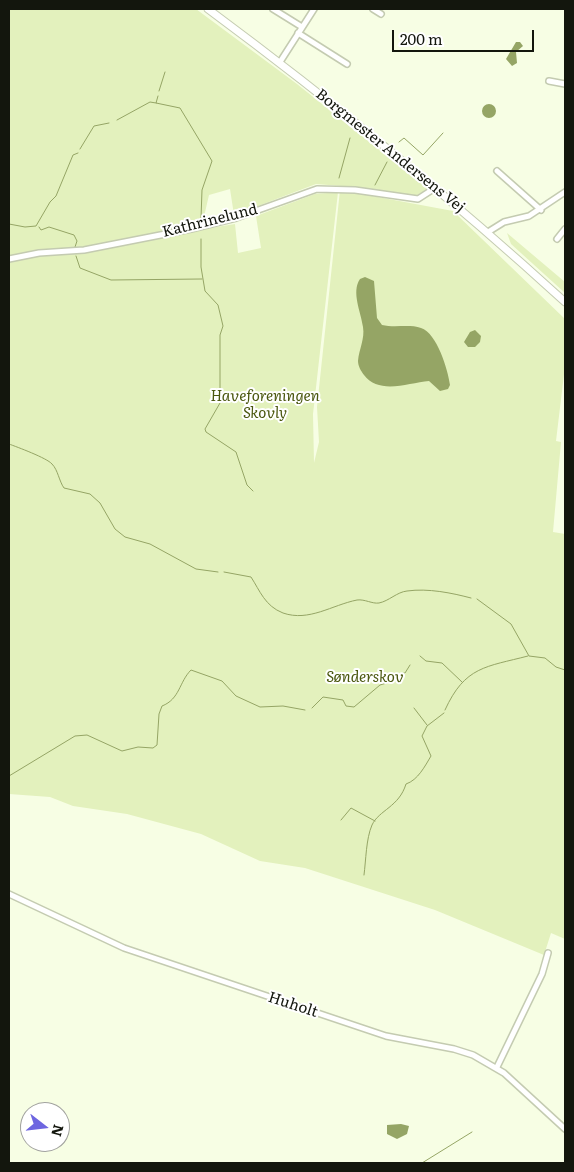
<!DOCTYPE html>
<html>
<head>
<meta charset="utf-8">
<style>
	body { margin:0 }
	#map { position:relative; width:574px; height:1172px; overflow:hidden; background:#f7fee4; font-family:Literata,serif }
	canvas { display:block }
	.frame { position:absolute; inset:0; border:10px solid #13160d; pointer-events:none }
	.north { position:absolute; left:20px; top:1102px; width:50px; height:50px; box-sizing:border-box; background:#fff; border:1px solid #a1a29e; border-radius:50%; rotate:106deg; font-size:14px; font-weight:700; line-height:20px; text-align:center; color:#13160d }
	.north::after { content:''; display:block; margin:auto; width:18px; height:22px; background:#6e66e0; clip-path:polygon(50% 0,100% 100%,50% 72%,0 100%) }
	.scale { position:absolute; left:392px; top:30px; width:142px; height:22px; box-sizing:border-box; border:2px solid #13160d; border-top:0; padding-left:6px; font-size:15px; line-height:18px; white-space:nowrap; color:#13160d; -webkit-text-stroke:4px #fff; paint-order:stroke }
</style>
</head>
<body>
<div id="map">
<canvas width="574" height="1172"></canvas>
<div class="frame"></div>
<div class="north">N</div>
<div class="scale">200 m</div>
</div>
<script>
const g = document.querySelector('canvas').getContext('2d');
g.lineJoin = 'round';
function paint(path, color) {
  g.fillStyle = color;
  g.fill(path, 'evenodd');
}
function stroke(path, color, width, dash) {
  g.strokeStyle = color;
  g.lineWidth = width;
  g.lineCap = dash ? 'butt' : 'round';
  g.setLineDash(dash || []);
  g.stroke(path);
}
function drawText(font, color, halo, rows, align = 'center') {
  g.font = font + ' Literata,serif';
  g.lineWidth = 4;
  g.setLineDash([]);
  g.textBaseline = 'middle';
  g.strokeStyle = halo;
  g.fillStyle = color;
  for (const [text, x, y, turn = 0] of rows) {
    g.save();
    g.translate(x, y);
    g.rotate((+turn || 0) * Math.PI / 180);
    g.textAlign = isNaN(turn) ? turn : align;
    if (halo) g.strokeText(text, 0, 0);
    g.fillText(text, 0, 0);
    g.restore();
  }
}
paint(new Path2D(`
	M 9,9 L 196,9 L 297,84 L 428,189 L 415,196 L 407,196 L 366,188 L 316,184 L 234,215 L 230,189 L 209,195 L 203,221 L 204,229 L 235,224 L 238,253 L 261,248 L 256,216 L 315,194 L 338,192 L 313,414 L 314,463 L 319,442 L 317,407 L 340,190 L 453,211 L 565,319 L 565,366 L 556,441 L 561,442 L 553,532 L 565,534 L 565,939 L 551,933 L 544,955 L 435,910 L 305,868 L 260,861 L 201,834 L 127,814 L 73,806 L 50,797 L 9,794 Z
	M 507,233 L 565,282 L 565,293 L 511,244 Z`), '#e3f1bd');
paint(new Path2D(`
	M 516,42 L 520,42 L 523,46 L 516,52 L 517,63 L 512,66 L 506,59 Z
	M482 111a7 7 0 1 1 14 0a7 7 0 1 1-14 0Z
	M 365,277 L 374,281 L 377,318 L 382,325 C 394,328 410,324 421,328 C 437,333 448,370 450,385 L 448,389 L 440,391 L 429,381 C 408,383 379,395 364,375 C 361,371 358,366 358,361 C 359,349 365,339 363,327 C 361,312 351,292 360,279 Z
	M 475,330 L 481,336 L 480,342 L 475,347 L 468,347 L 464,342 L 470,332 Z
	M 401,1124 L 409,1126 L 407,1134 L 397,1139 L 387,1134 L 387,1125 Z`), '#95a565');
stroke(new Path2D(`
	M 159,91 L 165,72
	M 158,96 L 156,103 L 180,108 L 212,161 L 202,190 L 201,218
	M 117,120 L 150,102 L 156,103
	M 399,142 L 404,138 L 423,155 L 443,133
	M 80,149 L 94,126 L 109,123
	M 339,178 L 350,138
	M 375,185 L 387,162
	M 9,224 L 25,227 L 36,226 L 50,202 L 56,196 L 73,155 L 78,153
	M 39,227 L 41,230 L 49,227 L 74,235 L 77,241 L 75,247
	M 201,239 L 201,267 L 205,291 L 218,305 L 223,326 L 220,335 L 220,403 L 205,429 L 206,432 L 236,452 L 247,485 L 253,491
	M 76,256 L 80,268 L 111,280 L 202,279
	M 9,444 C 17,447 47,458 52,464 C 58,470 59,481 64,488 L 90,494 L 100,503 L 115,529 L 125,537 L 150,544 L 196,569 L 218,572
	M 224,572 L 251,577 C 260,591 265,606 283,613 C 309,622 332,605 357,600 C 365,599 372,604 379,603 C 389,601 397,592 407,591 C 428,588 452,593 471,598
	M 477,599 L 511,624 L 529,656 L 545,658 L 556,667 L 565,670
	M 420,656 L 426,661 L 442,663 L 462,682
	M 312,708 L 323,697 L 343,700 L 346,706 L 354,707 L 380,685 L 390,682 L 393,675 L 405,673 L 410,665
	M 414,708 L 427,725
	M 445,710 C 465,666 486,667 528,656
	M 9,776 L 75,736 L 87,735 L 122,751 L 138,747 L 153,748 L 157,745 L 159,714 L 162,706 C 180,699 179,682 191,670 L 222,681 L 236,696 L 260,707 L 283,706 L 305,710
	M 341,820 L 351,808 L 375,821
	M 364,875 C 366,860 366,839 372,825 C 379,810 399,807 406,784 C 418,780 425,766 431,756 L 422,736 L 427,726 L 444,713
	M 422,1163 L 472,1132`), '#95a565', 1);
const street = new Path2D(`
	M 273,9 L 302,27
	M 373,9 L 381,14
	M 298,33 L 347,64
	M 280,62 L 314,9
	M 549,81 L 565,84
	M 497,171 L 541,210
	M 488,232 L 504,222 L 529,216 L 565,192
	M 557,239 L 565,229
	M 9,259 L 39,253 L 84,250 L 191,229 L 236,218 L 317,189 L 355,190 L 418,199 L 435,188
	M 9,894 L 124,948 L 386,1036 L 454,1049 L 473,1055 L 504,1073 L 565,1129
	M 497,1067 L 542,974 L 548,953`);
const secondary = new Path2D(`
	M 208,9 C 332,101 451,198 565,302`);
stroke(street, '#c4cbb1', 8);
stroke(secondary, '#c4cbb1', 9);
stroke(street, '#fff', 5);
stroke(secondary, '#fff', 7);
drawText('15px', '#13160d', '#fff', [
	["Borgmester Andersens Vej",390,151,39],
	["Kathrinelund",210,221,-14],
	["Huholt",293,1005,18]
]);
drawText('italic 15px', '#4a570e', '#fff', [
	["Haveforeningen",265,397],
	["Skovly",265,414],
	["Sønderskov",365,678]
]);
</script>
</body>
</html>
